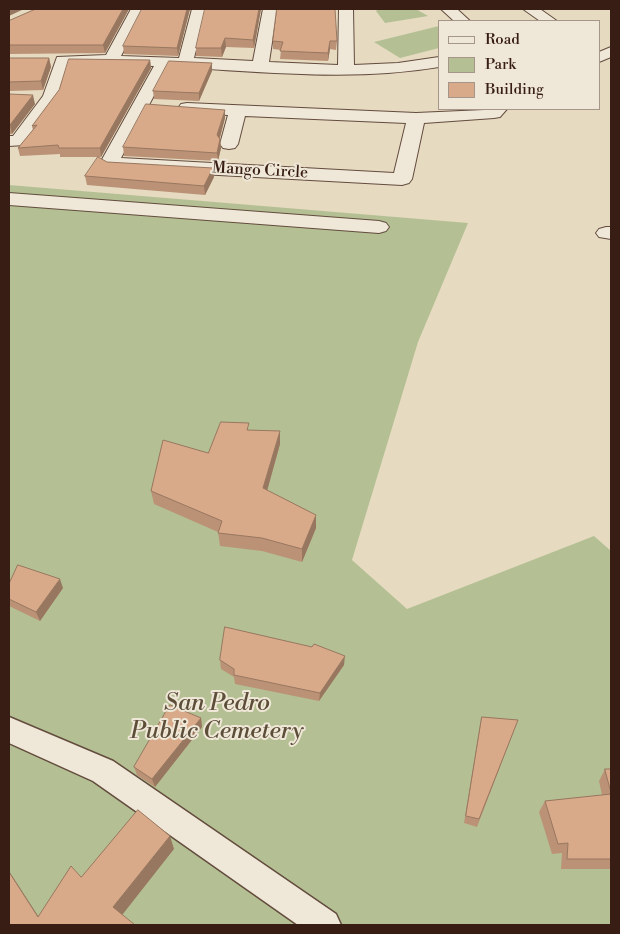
<!DOCTYPE html>
<html>
<head>
<meta charset="utf-8">
<style>
	body { margin:0 }
	#map { position:relative; width:620px; height:934px; overflow:hidden; background:#e6dac1; font-family:"Libre Bodoni",serif }
	canvas { display:block }
	.frame { position:absolute; inset:0; border:10px solid #371d13; pointer-events:none }
	.legend { position:absolute; left:438px; top:20px; width:162px; height:90px; box-sizing:border-box; background:#efe7d7; border:1px solid #a59689; margin:0; padding:6px 9px; list-style:none; font-size:15px; color:#371d13 }
	.legend li { display:flex; align-items:center; gap:10px; height:25px }
	.legend b { width:25px; border:1px solid #a59689 }
</style>
</head>
<body>
<div id="map">
<canvas width="620" height="934"></canvas>
<div class="frame"></div>
<ul class="legend">
<li><b style="height:6px;background:#efe7d7"></b>Road</li>
<li><b style="height:14px;background:#b4c093"></b>Park</li>
<li><b style="height:14px;background:#d9aa89"></b>Building</li>
</ul>
</div>
<script>
const g = document.querySelector('canvas').getContext('2d');
g.lineJoin = 'round';
function paint(path, color) {
  g.fillStyle = color;
  g.fill(path, 'evenodd');
}
function stroke(path, color, width, dash) {
  g.strokeStyle = color;
  g.lineWidth = width;
  g.lineCap = dash ? 'butt' : 'round';
  g.setLineDash(dash || []);
  g.stroke(path);
}
function drawText(font, color, halo, rows, align = 'center') {
  g.font = font + ' "Libre Bodoni",serif';
  g.lineWidth = 4;
  g.setLineDash([]);
  g.textBaseline = 'middle';
  g.strokeStyle = halo;
  g.fillStyle = color;
  for (const [text, x, y, turn = 0] of rows) {
    g.save();
    g.translate(x, y);
    g.rotate((+turn || 0) * Math.PI / 180);
    g.textAlign = isNaN(turn) ? turn : align;
    if (halo) g.strokeText(text, 0, 0);
    g.fillText(text, 0, 0);
    g.restore();
  }
}
paint(new Path2D(`
	M 378,9 L 416,9 L 428,16 L 385,23 L 376,11 Z
	M 439,26 L 439,48 L 400,58 L 374,42 Z
	M 9,185 L 468,223 L 418,342 L 352,560 L 407,609 L 594,536 L 611,551 L 611,925 L 9,925 Z`), '#b4c093');
const lane = new Path2D(`
	M 9,717 L 113,761 L 336,914 L 341,925 L 298,925 L 93,781 L 9,743 Z`);
const street = new Path2D(`
	M 131,9 L 145,9 L 121,56 L 179,58 L 192,9 L 206,9 L 194,58 L 253,61 L 263,9 L 277,9 L 269,62 L 338,65 L 339,9 L 353,9 L 354,65 L 398,63 L 439,57 L 439,67 C 350,82 259,71 169,67 L 121,158 L 394,173 L 406,123 L 245,116 L 238,144 L 235,148 L 229,149 L 223,148 L 220,144 L 228,115 L 187,113 L 181,112 L 178,108 L 181,104 L 187,103 L 416,113 L 507,109 L 500,117 L 494,118 L 424,123 L 412,179 L 409,183 L 402,185 L 109,169 L 102,167 L 100,163 L 154,66 L 69,65 L 59,97 L 24,145 L 9,146 L 9,136 L 13,136 L 43,96 L 57,57 L 106,55 Z
	M 441,9 L 457,9 L 470,21 L 454,21 Z
	M 523,9 L 540,9 L 557,21 L 540,21 Z
	M 611,47 L 611,57 L 599,62 L 599,52 Z
	M 9,193 L 379,221 L 386,223 L 389,227 L 386,231 L 379,233 L 9,205 Z
	M 606,227 L 611,227 L 611,239 L 599,237 L 596,233 L 599,229 Z`);
stroke(lane, '#634c3e', 3);
stroke(street, '#634c3e', 2);
paint(lane, '#efe7d7');
paint(street, '#efe7d7');
paint(new Path2D(`
	M 36,9 L 129,9 L 105,53 L 9,54 L 9,21 Z
	M 190,9 L 178,56 L 124,54 L 123,46 Z
	M 261,9 L 254,48 L 226,47 L 222,57 L 196,56 L 196,48 Z
	M 273,41 L 337,41 L 336,50 L 330,49 L 328,61 L 280,59 L 281,50 L 273,49 Z
	M 9,58 L 49,58 L 51,67 L 43,90 L 9,91 Z
	M 150,60 L 151,68 L 101,157 L 60,157 L 60,154 L 20,156 L 18,148 L 33,130 L 32,126 Z
	M 212,63 L 212,71 L 199,101 L 154,99 L 153,91 Z
	M 9,94 L 35,104 L 12,134 L 9,134 Z
	M 225,118 L 220,138 L 221,148 L 218,161 L 124,156 L 123,147 Z
	M 107,162 L 214,177 L 205,195 L 87,185 L 85,176 Z
	M 249,430 L 280,444 L 267,490 L 316,528 L 302,562 L 262,551 L 220,546 L 218,532 L 154,504 L 151,491 L 208,453 Z
	M 9,584 L 63,588 L 40,621 L 9,606 Z
	M 220,660 L 344,665 L 319,701 L 235,684 L 234,677 L 221,669 Z
	M 482,717 L 518,720 L 477,827 L 464,823 L 480,726 Z
	M 201,718 L 202,727 L 155,787 L 137,775 L 134,767 Z
	M 605,769 L 611,769 L 611,869 L 561,869 L 562,853 L 552,854 L 539,812 L 545,801 L 602,795 L 599,781 Z`), '#bb9276');
paint(new Path2D(`
	M 9,9 L 24,9 L 9,16 Z
	M 123,9 L 129,9 L 105,53 L 103,45 Z
	M 187,9 L 190,9 L 178,56 L 177,48 Z
	M 259,9 L 261,9 L 254,48 L 253,40 Z
	M 225,38 L 226,47 L 222,57 L 221,48 Z
	M 330,41 L 330,49 L 328,61 L 328,53 Z
	M 49,58 L 51,67 L 43,90 L 41,81 Z
	M 150,60 L 151,68 L 101,157 L 100,148 Z
	M 212,63 L 212,71 L 199,101 L 199,93 Z
	M 33,95 L 35,104 L 12,134 L 10,125 Z
	M 225,110 L 225,118 L 218,144 L 217,135 Z
	M 220,139 L 221,148 L 218,161 L 217,153 Z
	M 213,168 L 214,177 L 205,195 L 204,186 Z
	M 280,431 L 280,444 L 264,502 L 263,488 Z
	M 316,515 L 316,528 L 302,562 L 302,549 Z
	M 60,579 L 63,588 L 40,621 L 36,612 Z
	M 345,656 L 344,665 L 319,701 L 320,693 Z
	M 201,718 L 202,727 L 155,787 L 152,779 Z
	M 170,836 L 174,849 L 119,919 L 113,907 Z
	M 9,871 L 44,925 L 38,917 L 9,872 Z`), '#987760');
const building = new Path2D(`
	M 36,9 L 123,9 L 103,45 L 9,45 L 9,21 Z
	M 142,9 L 187,9 L 177,48 L 123,46 Z
	M 205,9 L 259,9 L 253,40 L 225,38 L 221,48 L 196,48 Z
	M 277,9 L 335,9 L 337,41 L 330,41 L 328,53 L 280,51 L 283,42 L 273,41 Z
	M 9,58 L 49,58 L 41,81 L 9,82 Z
	M 69,59 L 150,60 L 100,148 L 59,148 L 58,145 L 18,148 L 37,125 L 32,126 L 59,90 Z
	M 169,61 L 212,63 L 199,93 L 153,91 Z
	M 9,94 L 33,95 L 10,125 L 9,125 Z
	M 146,104 L 225,110 L 217,135 L 220,139 L 217,153 L 123,147 Z
	M 98,157 L 107,162 L 213,168 L 204,186 L 85,176 Z
	M 221,422 L 249,423 L 247,430 L 280,431 L 263,488 L 316,515 L 302,549 L 262,538 L 218,533 L 222,521 L 151,491 L 163,440 L 208,453 Z
	M 18,565 L 60,579 L 36,612 L 9,599 L 9,584 Z
	M 225,627 L 312,647 L 314,644 L 345,656 L 320,693 L 234,675 L 234,669 L 220,660 Z
	M 170,705 L 201,718 L 152,779 L 134,767 Z
	M 482,717 L 518,720 L 479,819 L 466,816 Z
	M 605,769 L 611,769 L 611,859 L 567,859 L 568,843 L 558,844 L 545,801 L 611,794 Z
	M 138,810 L 170,836 L 113,907 L 135,925 L 9,925 L 9,872 L 38,917 L 71,866 L 81,877 Z`);
paint(building, '#d9aa89');
stroke(building, '#987760', 1);
drawText('16px', '#371d13', '#efe7d7', [
	["Mango Circle",260,171,3]
]);
drawText('italic 24px', '#5c4e39', '#efe7d7', [
	["San Pedro",217,704],
	["Public Cemetery",217,732]
]);
</script>
</body>
</html>
